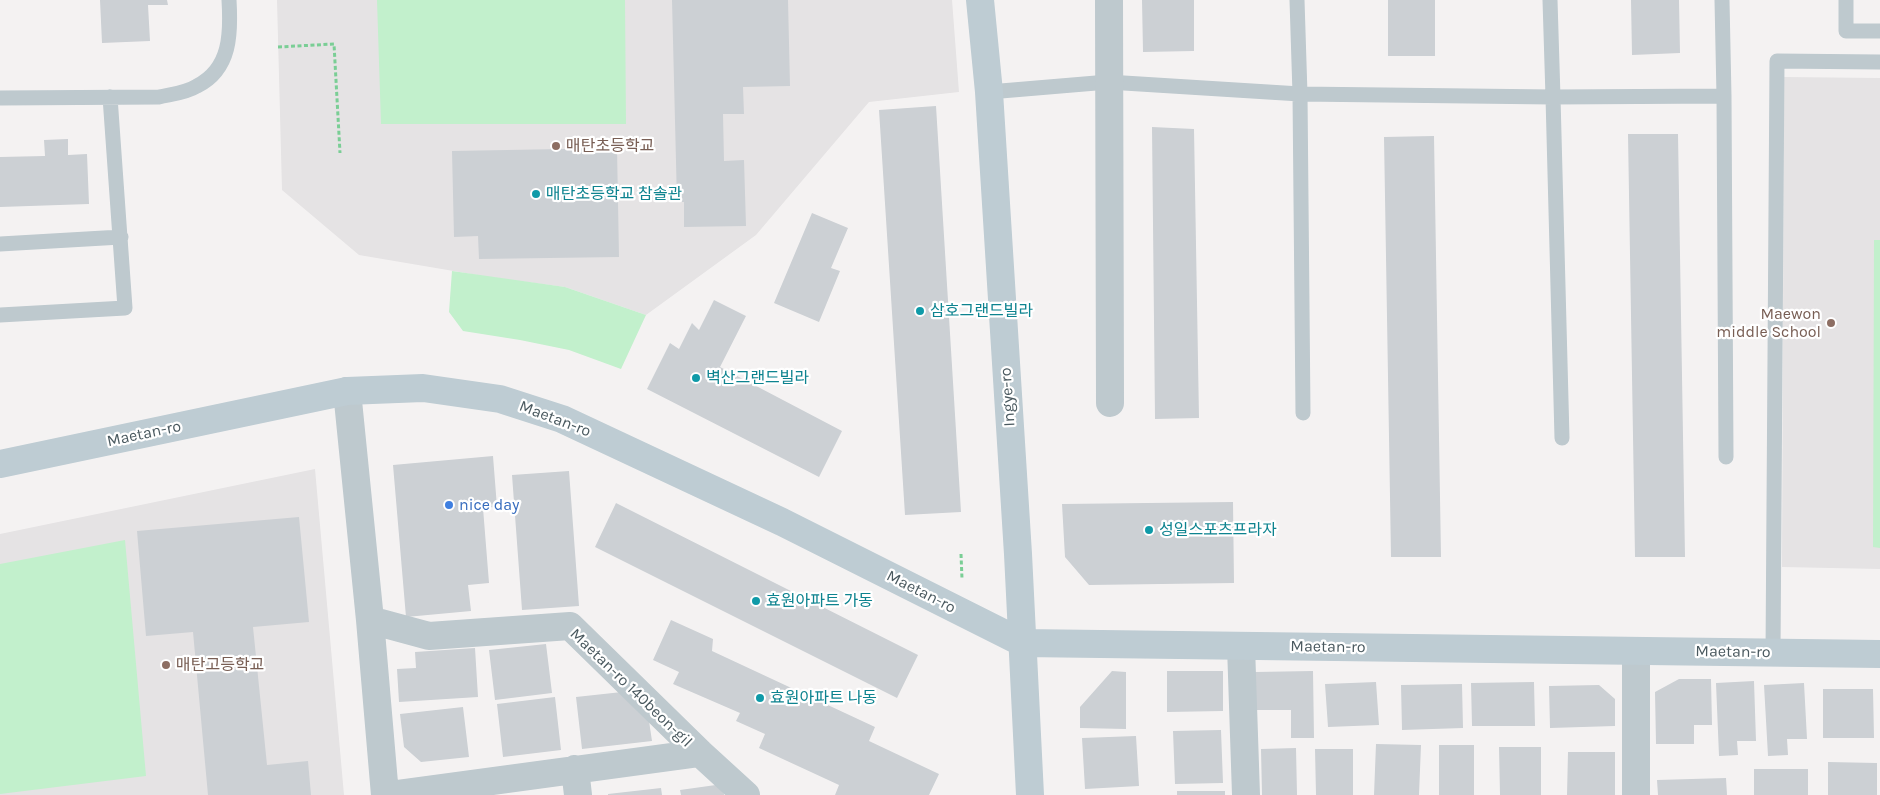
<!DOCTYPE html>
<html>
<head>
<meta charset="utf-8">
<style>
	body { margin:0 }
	canvas { display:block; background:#f4f2f2 }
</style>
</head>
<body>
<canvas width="1880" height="795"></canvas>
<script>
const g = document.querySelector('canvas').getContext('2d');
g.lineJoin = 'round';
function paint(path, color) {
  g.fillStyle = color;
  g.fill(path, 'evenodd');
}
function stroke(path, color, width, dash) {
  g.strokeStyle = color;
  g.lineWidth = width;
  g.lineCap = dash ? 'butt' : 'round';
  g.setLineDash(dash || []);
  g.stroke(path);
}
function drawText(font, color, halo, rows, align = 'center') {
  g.font = font + ' Karla,"Noto Sans KR",sans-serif';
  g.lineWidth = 4.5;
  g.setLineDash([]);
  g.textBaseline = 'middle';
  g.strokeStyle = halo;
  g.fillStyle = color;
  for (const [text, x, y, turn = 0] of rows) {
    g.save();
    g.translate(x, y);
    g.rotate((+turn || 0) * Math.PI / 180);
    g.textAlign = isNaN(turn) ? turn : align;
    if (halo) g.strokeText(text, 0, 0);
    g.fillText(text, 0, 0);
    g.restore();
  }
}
paint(new Path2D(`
	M 277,0 L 952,0 L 959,92 L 869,102 L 756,235 L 646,315 L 565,287 L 489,277 L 359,255 L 282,190 Z
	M 1784,77 L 1880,78 L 1880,569 L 1782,567 Z
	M 315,469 L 344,795 L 0,795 L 0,534 Z`), '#e5e3e4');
paint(new Path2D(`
	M 377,0 L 625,0 L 626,124 L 381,124 Z
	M 1874,240 L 1880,240 L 1880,548 L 1873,547 Z
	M 452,271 L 565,287 L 646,315 L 621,369 L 569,350 L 520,340 L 463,331 L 449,312 Z
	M 125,540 L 146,776 L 0,794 L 0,564 Z`), '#c2f0cc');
paint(new Path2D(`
	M 100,0 L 167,0 L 168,5 L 148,5 L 150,41 L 102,43 Z
	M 672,0 L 788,0 L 790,86 L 743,87 L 744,114 L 723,114 L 724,161 L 744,160 L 746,226 L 684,227 L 684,202 L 677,202 Z
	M 1142,0 L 1194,0 L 1194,51 L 1143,52 Z
	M 1388,0 L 1435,0 L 1435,56 L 1388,56 Z
	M 1631,0 L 1679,0 L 1680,53 L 1632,55 Z
	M 936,106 L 961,512 L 905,515 L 879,110 Z
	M 1152,127 L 1194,129 L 1199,418 L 1155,419 Z
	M 1628,134 L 1678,134 L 1685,557 L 1635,557 Z
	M 1434,136 L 1441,557 L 1391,557 L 1384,137 Z
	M 68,139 L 68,155 L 87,154 L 89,204 L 0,207 L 0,157 L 45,156 L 44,140 Z
	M 617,148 L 619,257 L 479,259 L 478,236 L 454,237 L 452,151 Z
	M 812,213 L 848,228 L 831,268 L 840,271 L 819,322 L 774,303 Z
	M 714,300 L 746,316 L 720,367 L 842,431 L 819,477 L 647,389 L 670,343 L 679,349 L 692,323 L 699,330 Z
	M 493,456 L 497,507 L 483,508 L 489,583 L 468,585 L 471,611 L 406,617 L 393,465 Z
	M 569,471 L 579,606 L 522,610 L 512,475 Z
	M 1233,502 L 1234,583 L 1089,585 L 1065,557 L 1062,504 Z
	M 616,503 L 918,655 L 897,698 L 595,547 Z
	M 299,517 L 309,622 L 253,627 L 267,765 L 308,761 L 311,795 L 208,795 L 193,632 L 146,636 L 137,531 Z
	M 671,620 L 713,639 L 712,651 L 875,727 L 869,741 L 939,774 L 929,795 L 835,795 L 839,785 L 759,748 L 765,734 L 736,721 L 740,713 L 673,684 L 679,672 L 653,660 Z
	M 546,644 L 552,693 L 495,700 L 489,650 Z
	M 475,648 L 478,697 L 399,702 L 397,669 L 416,668 L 415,652 Z
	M 1112,671 L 1126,672 L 1126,729 L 1080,728 L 1080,707 Z
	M 1167,671 L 1223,671 L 1223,711 L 1167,712 Z
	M 1313,671 L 1314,738 L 1291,738 L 1291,710 L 1255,710 L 1255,672 Z
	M 1679,679 L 1711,679 L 1712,725 L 1694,725 L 1694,744 L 1656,744 L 1655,692 Z
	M 1754,681 L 1756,741 L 1737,741 L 1738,755 L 1719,756 L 1716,683 Z
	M 1376,682 L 1379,725 L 1328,727 L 1325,684 Z
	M 1534,682 L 1535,726 L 1472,726 L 1471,683 Z
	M 1804,683 L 1807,739 L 1787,739 L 1788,755 L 1768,756 L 1764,685 Z
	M 1462,684 L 1463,728 L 1402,730 L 1401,685 Z
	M 1599,685 L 1615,699 L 1615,726 L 1550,728 L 1549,686 Z
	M 1823,689 L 1873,689 L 1874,738 L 1823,738 Z
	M 622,692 L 649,721 L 652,741 L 582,749 L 576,697 Z
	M 555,697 L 561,750 L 503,757 L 497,704 Z
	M 463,707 L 469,757 L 421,762 L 404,747 L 400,714 Z
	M 1221,730 L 1223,783 L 1175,784 L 1173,731 Z
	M 1136,736 L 1139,786 L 1085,789 L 1082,738 Z
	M 1376,744 L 1421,745 L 1419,795 L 1374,795 Z
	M 1439,745 L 1474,745 L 1474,795 L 1439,795 Z
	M 1499,747 L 1541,747 L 1541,795 L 1500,795 Z
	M 1296,748 L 1297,795 L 1262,795 L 1261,749 Z
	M 1315,749 L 1353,749 L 1353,795 L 1316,795 Z
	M 1568,752 L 1615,752 L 1615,795 L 1567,795 Z
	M 1828,762 L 1877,763 L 1877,795 L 1828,795 Z
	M 1754,769 L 1808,769 L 1808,795 L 1754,795 Z
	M 1726,778 L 1727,795 L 1658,795 L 1657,780 Z
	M 723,784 L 724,795 L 681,795 L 680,790 Z
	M 661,788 L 662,795 L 608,795 L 608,794 Z
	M 1177,791 L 1225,791 L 1225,795 L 1177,795 Z`), '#ccd0d4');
stroke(new Path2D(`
	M 278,47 L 334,44 L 340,153
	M 961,554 L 962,579`), '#7ace95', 3, [4, 2.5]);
stroke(new Path2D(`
	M 1297,0 L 1300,94 L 1303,413
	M 1722,0 L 1724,96
	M 1846,0 L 1846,31 L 1880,31
	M 989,92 L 1108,82 L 1300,94 L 1553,97 L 1550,0
	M 0,98 L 159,97 C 172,94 186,93 197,86 C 231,69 231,33 229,0
	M 0,244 L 121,237
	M 0,315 L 125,308 L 110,97
	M 1562,438 L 1553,97 L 1724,96 L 1726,457
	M 1773,653 L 1777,61 L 1880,62`), '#bec9ce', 15);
stroke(new Path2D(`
	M 1109,0 L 1110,403
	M 347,391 L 370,620 L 385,795
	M 370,620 L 429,636 L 570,626 L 700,753 L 746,795
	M 1241,646 L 1246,795
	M 575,769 L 578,795
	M 389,795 L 700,753
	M 1636,795 L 1636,651`), '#bec9ce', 28);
stroke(new Path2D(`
	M 980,0 L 989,92 L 1018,554 L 1030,795
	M 0,464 L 347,391 L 423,388 L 500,399 L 562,419 L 782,522 L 1023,643 L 1880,654`), '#beccd3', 28);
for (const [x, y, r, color] of [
	[556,146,5,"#8d6e63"],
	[536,194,5,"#0f9aa8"],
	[920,311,5,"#0f9aa8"],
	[1831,323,5,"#8d6e63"],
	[696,378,5,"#0f9aa8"],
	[449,505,5,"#3f7fe0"],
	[1149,530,5,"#0f9aa8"],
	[756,601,5,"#0f9aa8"],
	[166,665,5,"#8d6e63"],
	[760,698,5,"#0f9aa8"]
]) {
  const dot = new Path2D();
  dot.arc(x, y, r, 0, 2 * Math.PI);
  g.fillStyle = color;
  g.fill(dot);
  stroke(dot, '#fff', 2);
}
drawText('16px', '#785e54', '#fff', [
	["매탄초등학교",566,146],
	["Maewon",1821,314,"right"],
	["middle School",1821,332,"right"],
	["매탄고등학교",176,665]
], 'left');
drawText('16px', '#0d838f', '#fff', [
	["매탄초등학교 참솔관",546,194],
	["삼호그랜드빌라",930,311],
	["벽산그랜드빌라",706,378],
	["성일스포츠프라자",1159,530],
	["효원아파트 가동",766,601],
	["효원아파트 나동",770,698]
], 'left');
drawText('16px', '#4a595f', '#fff', [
	["Ingye-ro",1008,397,-94],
	["Maetan-ro",555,419,21],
	["Maetan-ro",144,434,-12],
	["Maetan-ro",921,592,27],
	["Maetan-ro",1328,647,1],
	["Maetan-ro",1733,652,1],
	["Maetan-ro 140beon-gil",631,688,44]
]);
drawText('16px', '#366cbe', '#fff', [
	["nice day",459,505]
], 'left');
</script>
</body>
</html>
